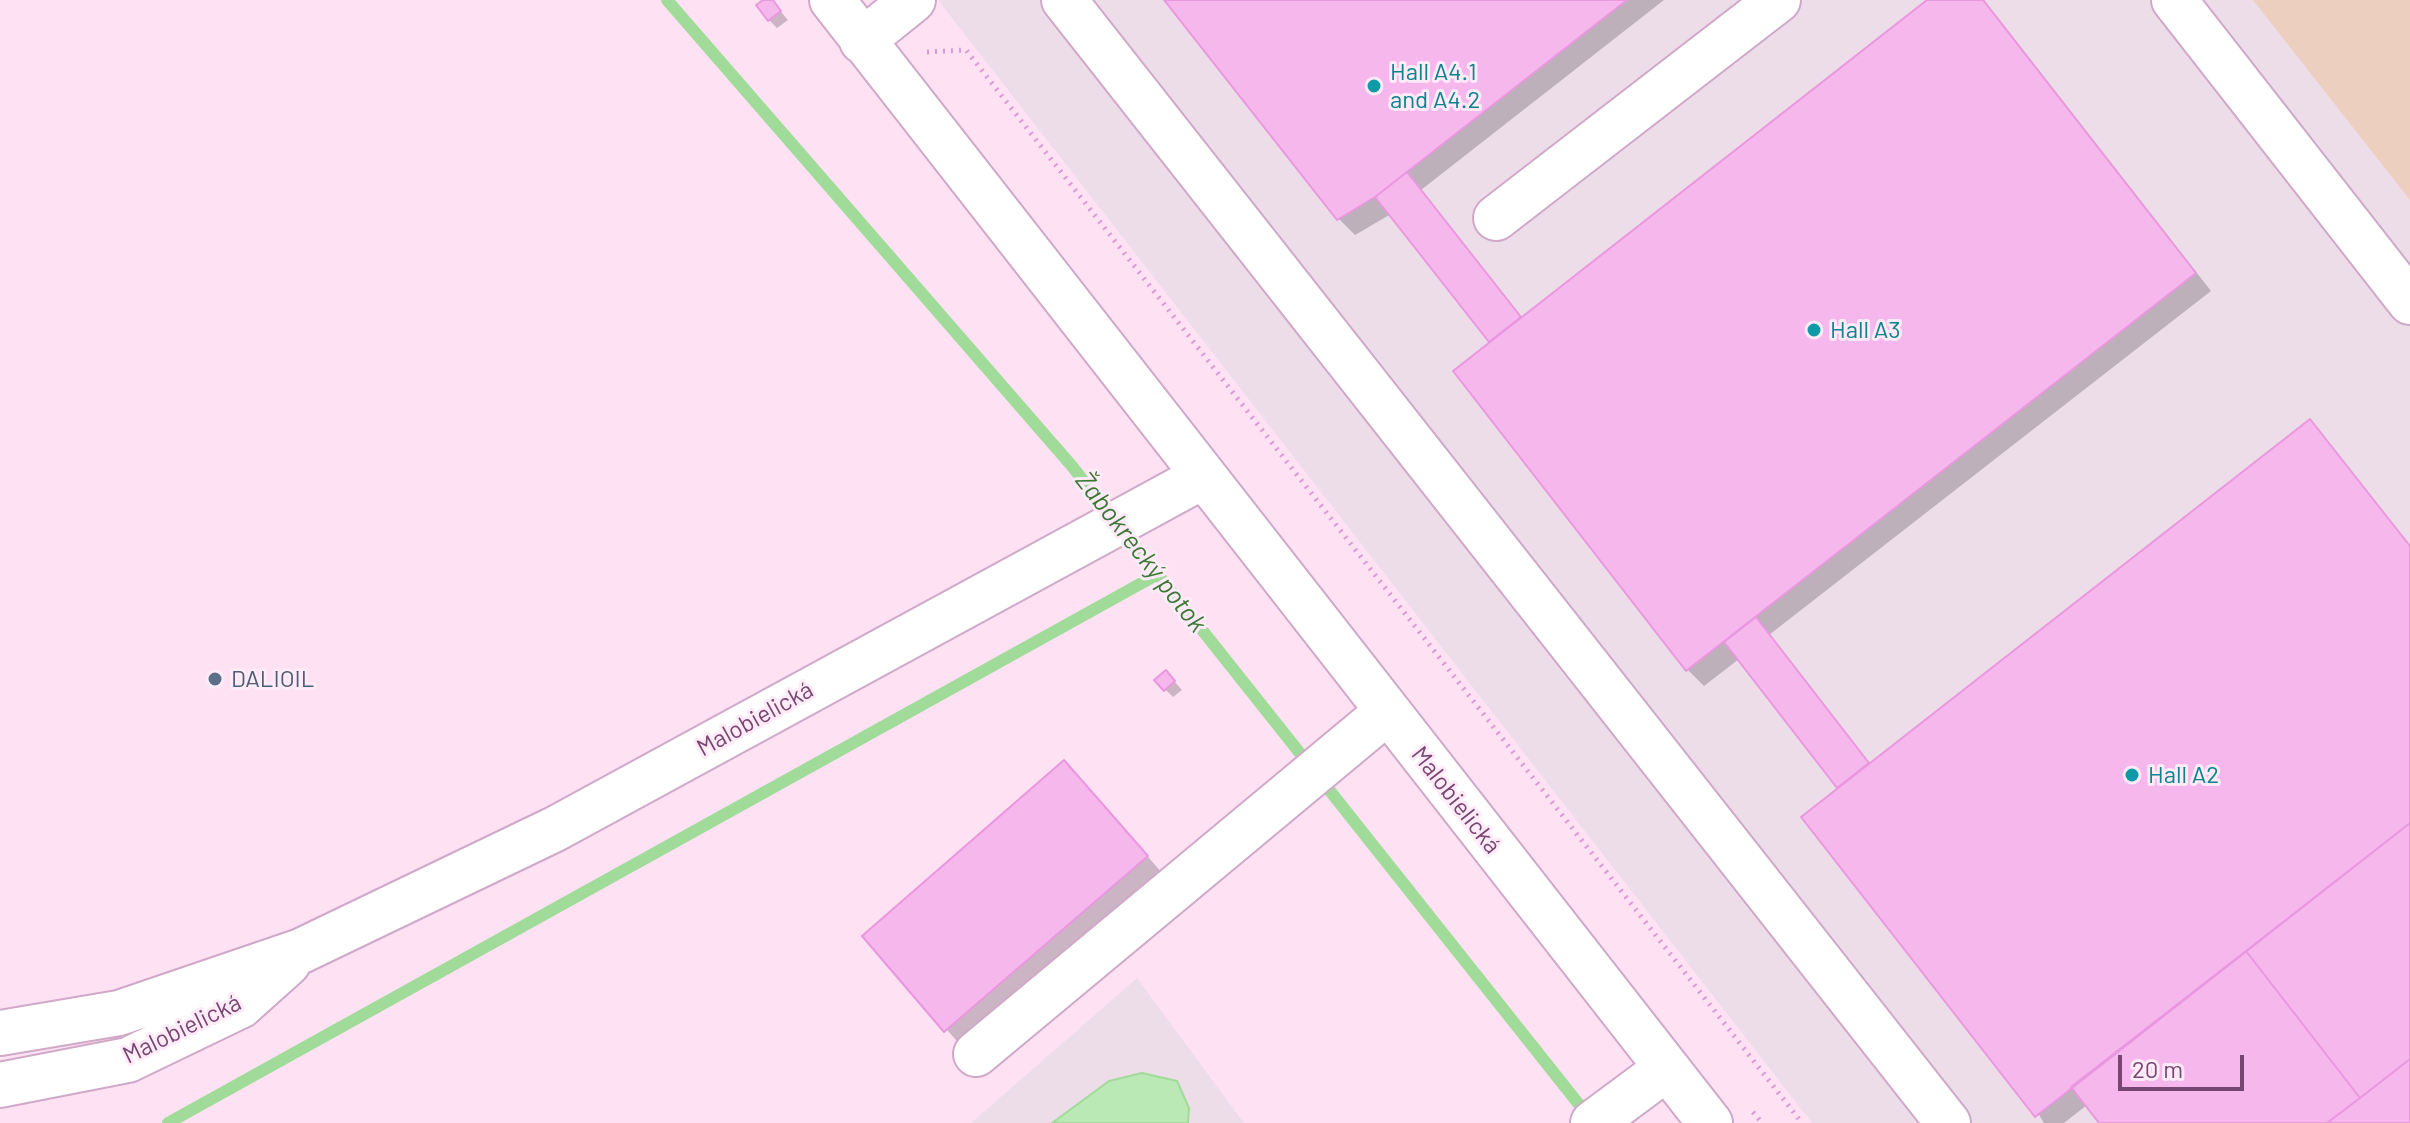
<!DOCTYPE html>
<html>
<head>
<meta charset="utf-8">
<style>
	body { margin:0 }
	#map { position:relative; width:2410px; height:1123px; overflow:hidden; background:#fee2f4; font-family:Barlow,sans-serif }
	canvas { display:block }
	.scale { position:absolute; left:2118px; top:1055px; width:126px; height:36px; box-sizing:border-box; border:4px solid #784672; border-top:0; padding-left:10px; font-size:24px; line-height:28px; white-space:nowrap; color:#784672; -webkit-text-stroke:6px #ffeaf7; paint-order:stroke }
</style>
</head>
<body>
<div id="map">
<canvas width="2410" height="1123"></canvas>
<div class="scale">20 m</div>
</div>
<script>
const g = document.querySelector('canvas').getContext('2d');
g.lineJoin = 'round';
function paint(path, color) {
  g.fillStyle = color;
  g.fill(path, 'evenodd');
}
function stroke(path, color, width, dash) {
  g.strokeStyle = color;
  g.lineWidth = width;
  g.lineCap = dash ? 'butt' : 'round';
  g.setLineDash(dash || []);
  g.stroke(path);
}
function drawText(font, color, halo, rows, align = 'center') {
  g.font = font + ' Barlow,sans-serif';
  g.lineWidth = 6;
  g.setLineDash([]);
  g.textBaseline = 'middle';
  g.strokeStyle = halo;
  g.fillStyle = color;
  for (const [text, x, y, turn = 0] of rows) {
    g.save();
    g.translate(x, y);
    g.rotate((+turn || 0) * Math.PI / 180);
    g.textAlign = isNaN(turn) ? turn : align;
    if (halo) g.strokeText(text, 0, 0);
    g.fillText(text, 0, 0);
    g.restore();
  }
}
paint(new Path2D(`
	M 938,0 L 2410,0 L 2410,1123 L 1812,1123 Z
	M 1137,978 L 1244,1123 L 971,1123 Z`), '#eddde9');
paint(new Path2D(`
	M 2253,0 L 2410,0 L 2410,200 Z`), '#eccfbf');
const water = new Path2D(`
	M 1142,1073 L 1177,1081 L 1189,1108 L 1188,1123 L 1052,1123 L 1109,1081 Z`);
paint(water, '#bae9b5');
stroke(water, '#a1db9a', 2);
paint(new Path2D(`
	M 766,0 L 771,0 L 788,20 L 777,28 L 769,20 Z
	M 1166,0 L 1664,0 L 1421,190 L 1523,319 L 1931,0 L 1984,0 L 2211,291 L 1769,635 L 1871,765 L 2310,422 L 2410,545 L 2410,1123 L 2101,1123 L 2087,1105 L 2064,1123 L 2044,1123 L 1841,788 L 1739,659 L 1704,686 L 1688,670 L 1456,371 L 1492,343 L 1391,214 L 1355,235 L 1339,219 Z
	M 1157,681 L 1174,681 L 1182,690 L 1173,697 Z
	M 1080,779 L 1163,874 L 962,1047 L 865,936 Z`), '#0003');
stroke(new Path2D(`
	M 667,0 L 1071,465 L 1589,1117
	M 168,1123 L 1158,574`), '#a1db9a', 12);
const building = new Path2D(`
	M 763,0 L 773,0 L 781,11 L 768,21 L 756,5 Z
	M 1164,0 L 1627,0 L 1375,197 L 1337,220 Z
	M 1927,0 L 1983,0 L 2196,273 L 1686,671 L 1453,371 Z
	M 1407,172 L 1521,317 L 1489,342 L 1375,197 Z
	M 2310,419 L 2410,546 L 2410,823 L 2035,1117 L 1801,817 Z
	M 1756,617 L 1869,763 L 1837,788 L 1724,642 Z
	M 1166,670 L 1175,681 L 1164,691 L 1154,680 Z
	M 1064,760 L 1148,856 L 944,1032 L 862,936 Z
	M 2410,823 L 2410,1059 L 2360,1098 L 2246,951 Z
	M 2246,951 L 2360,1098 L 2327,1123 L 2099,1123 L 2071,1087 Z
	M 2410,1059 L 2410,1123 L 2327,1123 L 2360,1098 Z`);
paint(building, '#f5b7ec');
stroke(building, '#e997de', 2);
const minor = new Path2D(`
	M 832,0 L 1710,1123
	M 1064,0 L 1948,1123
	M 2174,0 L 2410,302
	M 862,41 L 913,0
	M 1496,218 L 1778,0
	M 0,1033 L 119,1013 L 301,951 L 555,829 L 1202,477
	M 976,1054 L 1387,712
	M 0,1085 L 128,1060 L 240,1006 L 288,963
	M 1593,1123 L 1667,1068`);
stroke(minor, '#d0a8c8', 48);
stroke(new Path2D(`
	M 927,52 L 966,50 L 1802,1123
	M 1753,1112 L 1762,1123`), '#da9bd2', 5, [2, 6]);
stroke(minor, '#fff', 44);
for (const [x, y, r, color] of [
	[1374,86,8,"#0f9aa8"],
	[1814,330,8,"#0f9aa8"],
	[215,679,8,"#5c6f8a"],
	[2132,775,8,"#0f9aa8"]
]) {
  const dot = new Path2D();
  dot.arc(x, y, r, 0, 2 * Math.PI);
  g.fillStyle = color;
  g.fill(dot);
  stroke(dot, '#ffeaf7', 3);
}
drawText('24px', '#0d838f', '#ffeaf7', [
	["Hall A4.1",1390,72],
	["and A4.2",1390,100],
	["Hall A3",1830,330],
	["Hall A2",2148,775]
], 'left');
drawText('24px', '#4e5e75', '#ffeaf7', [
	["DALIOIL",231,679]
], 'left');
drawText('24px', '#784672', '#ffeaf7', [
	["Malobielická",755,719,-29],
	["Malobielická",1456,800,52],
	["Malobielická",182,1029,-26]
]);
drawText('italic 26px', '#3c7736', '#ffeaf7', [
	["Žabokrecký potok",1141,552,52]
]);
</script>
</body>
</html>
